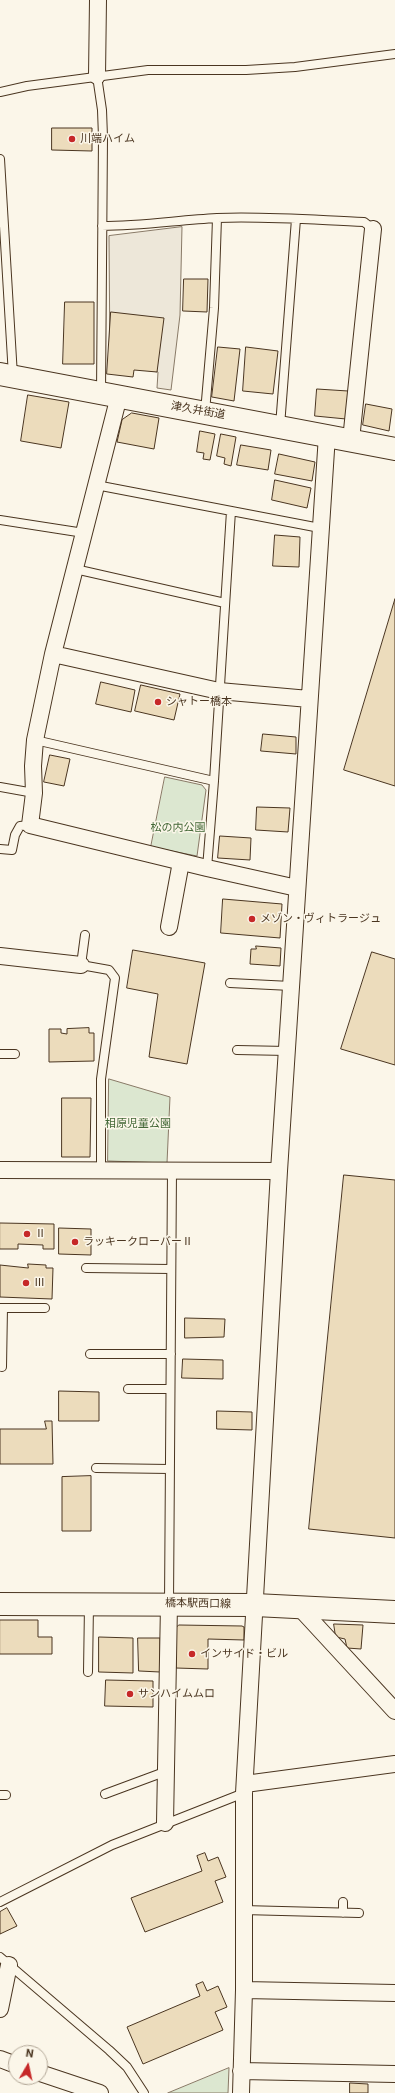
<!DOCTYPE html>
<html>
<head>
<meta charset="utf-8">
<style>
	body { margin:0 }
	#map { position:relative; width:395px; height:2093px; overflow:hidden; background:#fbf6e9; font-family:Roboto,sans-serif }
	canvas { display:block }
	.north { position:absolute; left:8px; top:2045px; width:40px; height:40px; box-sizing:border-box; background:#fbf6e9; border:1px solid #b4a999; border-radius:50%; rotate:9deg; font-size:11px; font-weight:700; line-height:16px; text-align:center; color:#4a3520 }
	.north::after { content:''; display:block; margin:auto; width:14px; height:18px; background:#c62828; clip-path:polygon(50% 0,100% 100%,50% 72%,0 100%) }
</style>
</head>
<body>
<div id="map">
<canvas width="395" height="2093"></canvas>
<div class="north">N</div>
</div>
<script>
const g = document.querySelector('canvas').getContext('2d');
g.lineJoin = 'round';
function paint(path, color) {
  g.fillStyle = color;
  g.fill(path, 'evenodd');
}
function stroke(path, color, width, dash) {
  g.strokeStyle = color;
  g.lineWidth = width;
  g.lineCap = dash ? 'butt' : 'round';
  g.setLineDash(dash || []);
  g.stroke(path);
}
function drawText(font, color, halo, rows, align = 'center') {
  g.font = font + ' Roboto,"Noto Sans JP",sans-serif';
  g.lineWidth = 3;
  g.setLineDash([]);
  g.textBaseline = 'middle';
  g.strokeStyle = halo;
  g.fillStyle = color;
  for (const [text, x, y, turn = 0] of rows) {
    g.save();
    g.translate(x, y);
    g.rotate((+turn || 0) * Math.PI / 180);
    g.textAlign = isNaN(turn) ? turn : align;
    if (halo) g.strokeText(text, 0, 0);
    g.fillText(text, 0, 0);
    g.restore();
  }
}
const green = new Path2D(`
	M 165,777 L 202,785 L 206,790 L 197,856 L 151,847 Z
	M 109,1079 L 170,1097 L 167,1163 L 108,1161 Z
	M 229,2068 L 228,2093 L 168,2093 Z`);
paint(green, '#dce7d0');
stroke(green, '#887966', 1);
const parking = new Path2D(`
	M 182,227 L 180,315 L 171,390 L 157,388 L 158,372 L 110,365 L 109,236 Z`);
paint(parking, '#ede7d9');
stroke(parking, '#887966', 1);
const building = new Path2D(`
	M 52,128 L 92,128 L 92,151 L 52,150 Z
	M 184,279 L 208,279 L 207,312 L 183,311 Z
	M 65,302 L 94,302 L 94,364 L 63,364 Z
	M 111,312 L 164,318 L 157,372 L 134,370 L 133,377 L 107,374 Z
	M 218,347 L 240,349 L 234,401 L 212,397 Z
	M 246,347 L 278,351 L 273,394 L 243,391 Z
	M 317,389 L 348,391 L 346,419 L 315,416 Z
	M 28,395 L 69,402 L 61,448 L 21,441 Z
	M 366,404 L 392,409 L 389,431 L 363,425 Z
	M 132,413 L 159,418 L 154,449 L 117,442 L 122,420 Z
	M 200,431 L 215,434 L 210,460 L 203,459 L 204,453 L 197,452 Z
	M 221,434 L 236,437 L 231,466 L 224,464 L 225,458 L 217,456 Z
	M 241,445 L 271,450 L 268,470 L 237,465 Z
	M 279,454 L 315,462 L 312,481 L 275,474 Z
	M 275,480 L 311,488 L 307,508 L 272,500 Z
	M 275,535 L 300,537 L 299,567 L 273,566 Z
	M 395,599 L 395,786 L 344,770 Z
	M 101,682 L 135,690 L 131,712 L 96,704 Z
	M 141,685 L 180,694 L 174,720 L 135,711 Z
	M 263,734 L 296,737 L 296,754 L 261,751 Z
	M 50,755 L 70,759 L 64,786 L 44,782 Z
	M 257,807 L 290,808 L 288,832 L 256,830 Z
	M 220,836 L 251,838 L 250,860 L 218,858 Z
	M 223,899 L 282,904 L 280,938 L 221,933 Z
	M 256,946 L 281,948 L 280,966 L 250,964 L 251,949 L 256,949 Z
	M 133,950 L 205,963 L 187,1064 L 149,1057 L 158,994 L 127,988 Z
	M 372,952 L 395,959 L 395,1065 L 341,1049 Z
	M 89,1028 L 89,1033 L 94,1033 L 94,1061 L 49,1062 L 49,1029 L 61,1029 L 61,1033 L 67,1034 L 67,1029 Z
	M 62,1098 L 91,1098 L 90,1157 L 62,1157 Z
	M 344,1175 L 395,1180 L 395,1538 L 309,1529 Z
	M 0,1223 L 54,1224 L 54,1249 L 43,1249 L 43,1245 L 18,1244 L 18,1249 L 0,1249 Z
	M 59,1228 L 91,1229 L 91,1255 L 59,1254 Z
	M 28,1264 L 46,1265 L 46,1268 L 53,1268 L 52,1299 L 0,1297 L 0,1265 L 28,1268 Z
	M 185,1318 L 225,1319 L 224,1337 L 185,1338 Z
	M 183,1359 L 223,1360 L 223,1379 L 182,1378 Z
	M 59,1391 L 99,1392 L 99,1421 L 59,1421 Z
	M 217,1411 L 252,1412 L 252,1430 L 217,1429 Z
	M 45,1421 L 52,1421 L 53,1464 L 0,1464 L 0,1429 L 46,1429 Z
	M 91,1476 L 91,1531 L 62,1531 L 62,1477 Z
	M 0,1620 L 38,1620 L 38,1637 L 52,1637 L 52,1654 L 0,1654 Z
	M 334,1624 L 363,1625 L 361,1649 L 347,1648 L 345,1639 L 336,1637 Z
	M 179,1625 L 242,1626 L 244,1627 L 244,1640 L 208,1639 L 208,1669 L 176,1668 L 176,1628 Z
	M 99,1637 L 133,1638 L 133,1673 L 99,1672 Z
	M 138,1638 L 160,1638 L 160,1672 L 139,1671 Z
	M 106,1680 L 153,1681 L 153,1707 L 105,1706 Z
	M 205,1853 L 208,1861 L 218,1857 L 226,1877 L 215,1881 L 223,1902 L 145,1932 L 131,1898 L 202,1871 L 197,1856 Z
	M 7,1908 L 17,1926 L 0,1934 L 0,1912 Z
	M 203,1982 L 207,1991 L 218,1986 L 227,2007 L 215,2012 L 223,2030 L 143,2064 L 127,2027 L 200,1996 L 196,1985 Z
	M 350,2083 L 368,2084 L 368,2093 L 350,2093 Z`);
paint(building, '#ecdcbc');
stroke(building, '#4a3520', 1);
const lane = new Path2D(`
	M 97,76 L 102,110 L 103,137 L 101,393
	M 0,92 L 27,86 L 148,70 L 246,70 L 295,67 L 395,54
	M 0,159 L 13,376
	M 102,226 C 141,226 179,220 217,218 C 266,216 315,220 364,222 L 373,229
	M 205,412 L 214,308 L 217,218
	M 280,426 L 296,219
	M 96,485 L 320,528
	M 0,520 L 84,533
	M 75,569 L 225,603
	M 35,740 L 214,781
	M 0,787 L 34,793
	M 0,849 L 12,850 L 15,835 L 20,826 L 30,825
	M 207,868 L 214,781 L 231,511
	M 85,935 L 81,965 L 109,970 L 115,978 L 101,1079 L 101,1170
	M 230,983 L 291,986
	M 237,1050 L 287,1051
	M 0,1054 L 15,1054
	M 86,1268 L 171,1269
	M 0,1308 L 3,1308 L 2,1367
	M 3,1308 L 45,1308
	M 90,1354 L 171,1354
	M 128,1389 L 170,1389
	M 96,1468 L 170,1469
	M 169,1603 L 172,1171
	M 88,1672 L 89,1605
	M 105,1794 L 167,1771
	M 0,1795 L 6,1795
	M 0,1902 L 112,1845 L 244,1793
	M 243,1910 L 359,1913
	M 343,1913 L 343,1902
	M 0,1957 L 109,2050 L 127,2067 L 144,2093`);
const street = new Path2D(`
	M 97,76 L 98,0
	M 119,396 L 53,654 L 35,740 L 33,766 L 34,793 L 30,825 L 207,868 L 297,888
	M 351,440 L 373,229
	M 53,654 L 219,691 L 309,699
	M 169,927 L 181,862
	M 0,956 L 81,965
	M 0,1170 L 279,1171
	M 299,1607 L 395,1711
	M 245,1784 L 395,1764
	M 165,1823 L 169,1604
	M 244,1990 L 395,1993
	M 0,2009 L 9,1965
	M 0,2059 L 16,2065
	M 241,2071 L 395,2074
	M 40,2073 L 100,2093
	M 241,2093 L 244,1990 L 244,1793 L 279,1171 L 327,435`);
const secondary = new Path2D(`
	M 0,1604 L 255,1605 L 395,1612`);
const highway = new Path2D(`
	M 0,374 L 395,449`);
stroke(lane, '#4a3520', 10);
stroke(street, '#4a3520', 18);
stroke(secondary, '#4a3520', 24);
stroke(highway, '#4a3520', 24);
stroke(lane, '#fbf6e9', 8);
stroke(street, '#fbf6e9', 16);
stroke(secondary, '#fbf6e9', 22);
stroke(highway, '#fbf6e9', 22);
for (const [x, y, r, color] of [
	[72,139,4,"#c62828"],
	[158,702,4,"#c62828"],
	[252,919,4,"#c62828"],
	[27,1234,4,"#c62828"],
	[75,1242,4,"#c62828"],
	[26,1283,4,"#c62828"],
	[192,1654,4,"#c62828"],
	[130,1694,4,"#c62828"]
]) {
  const dot = new Path2D();
  dot.arc(x, y, r, 0, 2 * Math.PI);
  g.fillStyle = color;
  g.fill(dot);
  stroke(dot, '#fbf6e9', 1.5);
}
drawText('11px', '#4a3520', '#fbf6e9', [
	["川端ハイム",80,139],
	["シャトー橋本",166,702],
	["メゾン・ヴィトラージュ",260,919],
	["Ⅱ",35,1234],
	["ラッキークローバーⅡ",83,1242],
	["Ⅲ",34,1283],
	["インサイド・ビル",200,1654],
	["サンハイムムロ",138,1694]
], 'left');
drawText('11px', '#4a3520', '#fbf6e9', [
	["津久井街道",198,411,10],
	["橋本駅西口線",198,1604,1]
]);
drawText('11px', '#436837', '#fbf6e9', [
	["松の内公園",178,828],
	["相原児童公園",138,1124]
]);
</script>
</body>
</html>
